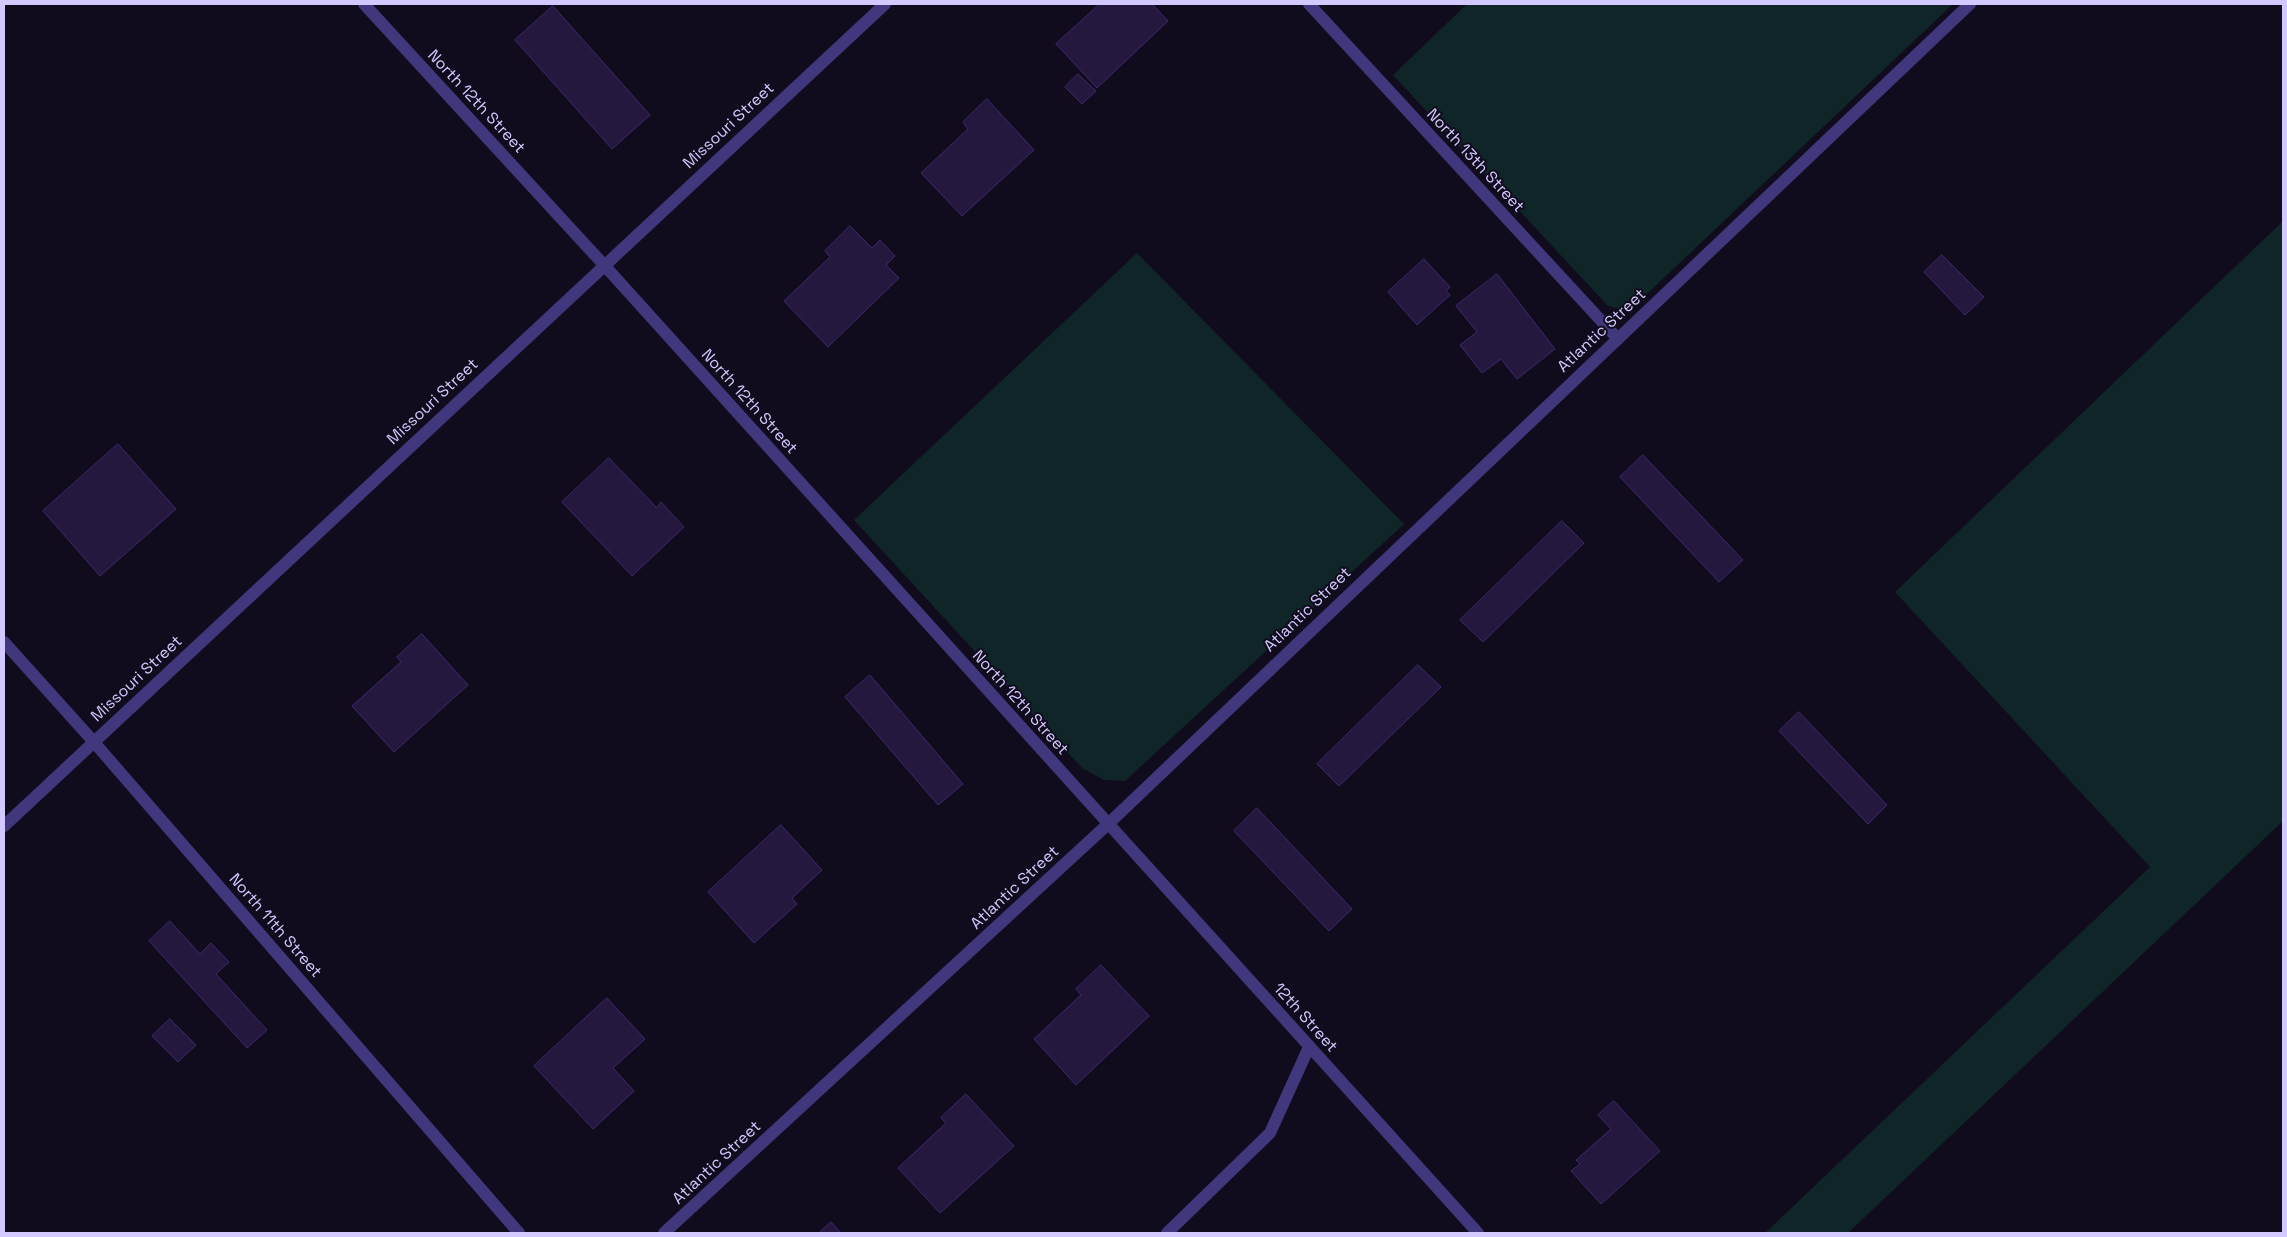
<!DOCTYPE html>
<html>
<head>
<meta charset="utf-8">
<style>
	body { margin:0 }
	#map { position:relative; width:2287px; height:1237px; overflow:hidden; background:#110c1d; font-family:"Space Grotesk",sans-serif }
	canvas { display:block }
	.frame { position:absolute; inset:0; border:5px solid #d4c9fe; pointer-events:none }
</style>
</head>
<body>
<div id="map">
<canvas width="2287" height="1237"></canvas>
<div class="frame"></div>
</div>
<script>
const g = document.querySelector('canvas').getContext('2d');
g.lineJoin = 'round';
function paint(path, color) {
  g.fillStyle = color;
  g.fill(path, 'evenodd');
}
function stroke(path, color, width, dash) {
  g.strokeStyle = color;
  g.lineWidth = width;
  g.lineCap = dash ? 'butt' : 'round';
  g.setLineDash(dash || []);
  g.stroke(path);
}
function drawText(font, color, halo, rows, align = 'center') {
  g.font = font + ' "Space Grotesk",sans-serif';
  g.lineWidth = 4;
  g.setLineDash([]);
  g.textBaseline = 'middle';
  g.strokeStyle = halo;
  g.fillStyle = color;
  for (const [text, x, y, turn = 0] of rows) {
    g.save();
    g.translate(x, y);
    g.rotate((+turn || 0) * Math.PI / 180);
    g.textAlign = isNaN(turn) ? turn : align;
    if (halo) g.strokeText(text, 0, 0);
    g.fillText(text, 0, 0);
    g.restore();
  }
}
paint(new Path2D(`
	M 1467,4 L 1953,4 L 1629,311 L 1608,306 L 1393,75 Z
	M 2283,221 L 2283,821 L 1848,1233 L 1765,1233 L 2150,867 L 1895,592 Z
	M 1137,253 L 1404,524 L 1125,781 L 1104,780 L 1082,768 L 854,520 Z`), '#0f2527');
const building = new Path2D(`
	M 1100,4 L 1152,4 L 1168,21 L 1097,88 L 1056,44 Z
	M 553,6 L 650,115 L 612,149 L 515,40 Z
	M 1078,74 L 1096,91 L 1082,104 L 1065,87 Z
	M 987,99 L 1034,150 L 962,216 L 921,173 L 968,129 L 963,122 Z
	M 850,226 L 872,248 L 880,240 L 895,256 L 886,265 L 899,278 L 828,347 L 784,301 L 830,257 L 825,251 Z
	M 1942,255 L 1984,297 L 1965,315 L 1924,272 Z
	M 1424,259 L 1450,287 L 1446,291 L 1450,295 L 1417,325 L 1388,292 Z
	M 1497,274 L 1555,349 L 1517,379 L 1501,359 L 1482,373 L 1460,345 L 1477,332 L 1456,306 Z
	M 118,444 L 176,509 L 100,576 L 43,511 Z
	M 1643,455 L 1743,560 L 1719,582 L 1620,477 Z
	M 609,458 L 657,508 L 661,502 L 684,527 L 632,576 L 562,502 Z
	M 1562,521 L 1584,543 L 1483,642 L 1460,620 Z
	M 422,634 L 468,685 L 394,752 L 352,706 L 401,662 L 397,657 Z
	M 1418,665 L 1441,687 L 1339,786 L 1317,764 Z
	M 870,675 L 963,784 L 938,805 L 845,697 Z
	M 1799,712 L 1887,805 L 1868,824 L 1779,731 Z
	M 1257,808 L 1352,909 L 1329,931 L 1234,831 Z
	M 781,825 L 822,870 L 792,898 L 797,904 L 754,943 L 708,892 Z
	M 170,921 L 200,954 L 211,943 L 229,962 L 216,974 L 267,1030 L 247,1048 L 149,941 Z
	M 1101,965 L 1149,1016 L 1076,1085 L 1034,1039 L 1081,995 L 1076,989 Z
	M 607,998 L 645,1039 L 613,1068 L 634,1091 L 593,1129 L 534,1066 Z
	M 170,1019 L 196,1045 L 178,1062 L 152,1036 Z
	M 966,1094 L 1014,1146 L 940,1213 L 898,1168 L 946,1123 L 941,1118 Z
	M 1614,1101 L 1660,1151 L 1601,1204 L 1571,1171 L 1580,1164 L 1576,1160 L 1611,1129 L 1598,1115 Z
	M 831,1222 L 841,1233 L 819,1233 Z`);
paint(building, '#24183e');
stroke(building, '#3d2a6a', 1);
stroke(new Path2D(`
	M 364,4 L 604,265 L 1478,1233
	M 1309,4 L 1618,339
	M 4,642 L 93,741 L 519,1233
	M 4,826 L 885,4
	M 664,1233 L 1107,825 L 1970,4
	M 1167,1233 L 1270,1133 L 1309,1047`), '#41377c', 12);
drawText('16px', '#d4c9fe', '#110c1d', [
	["North 12th Street",476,102,47],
	["Missouri Street",729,126,-43],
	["North 13th Street",1475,161,47],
	["Atlantic Street",1602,331,-43],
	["Missouri Street",433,402,-43],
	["North 12th Street",749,402,48],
	["Atlantic Street",1308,610,-44],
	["Missouri Street",137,679,-43],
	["North 12th Street",1020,703,48],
	["Atlantic Street",1015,888,-43],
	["North 11th Street",275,926,49],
	["12th Street",1305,1018,48],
	["Atlantic Street",717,1163,-43]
]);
</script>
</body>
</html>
